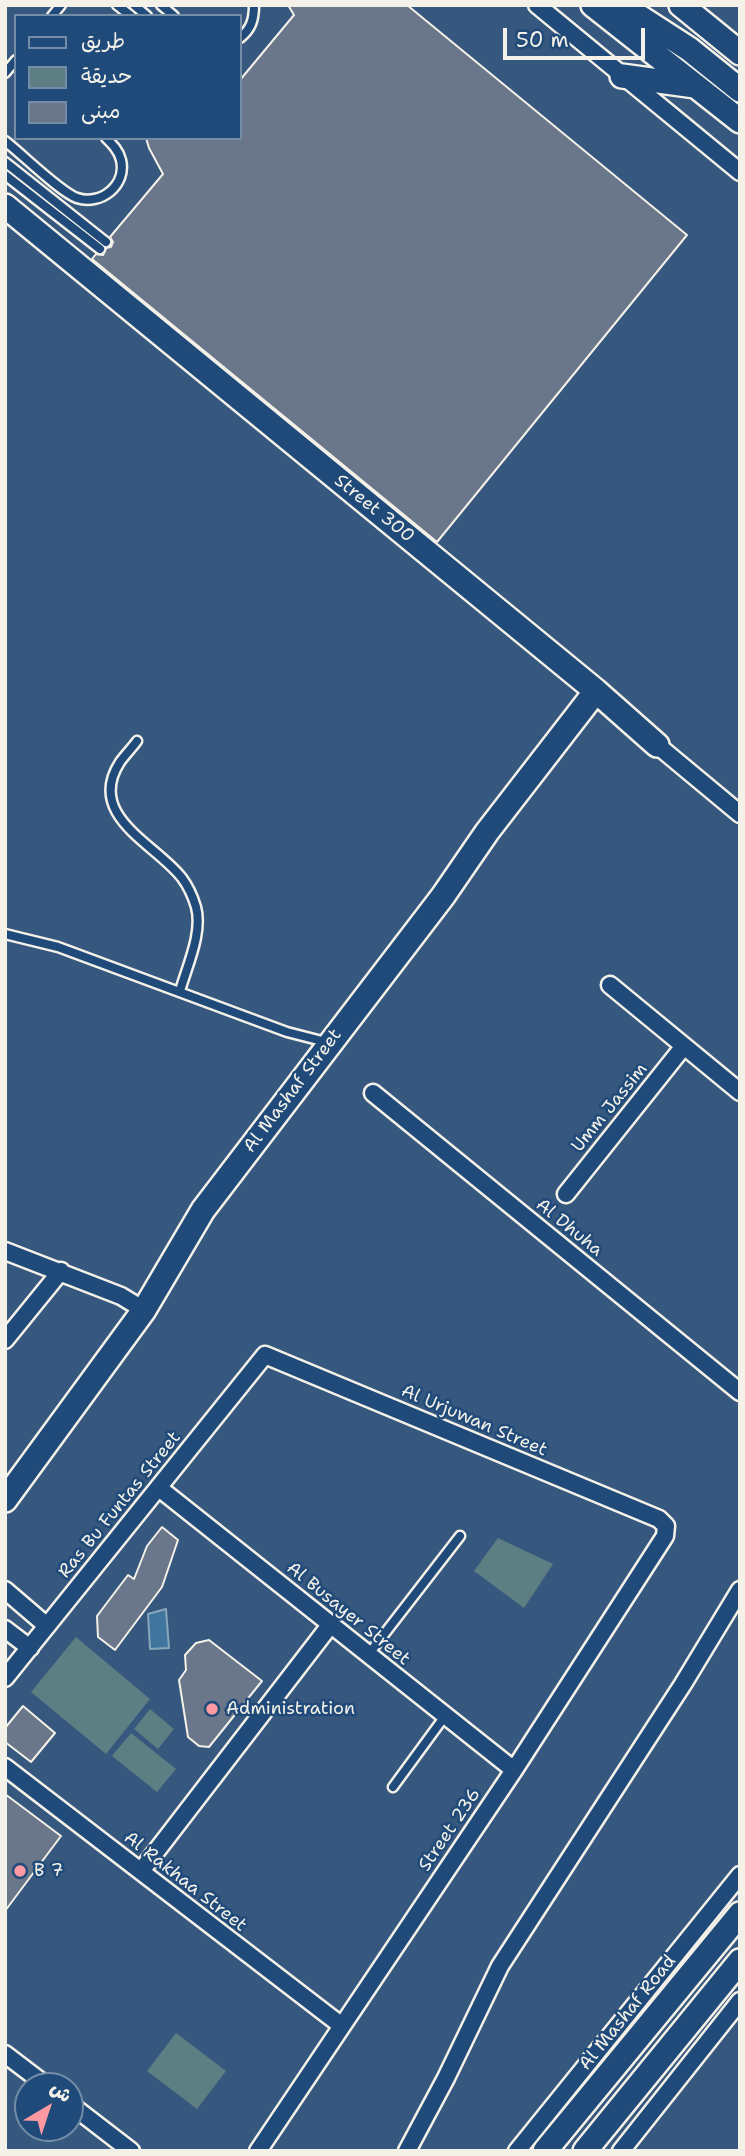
<!DOCTYPE html>
<html>
<head>
<meta charset="utf-8">
<style>
	body { margin:0 }
	#map { position:relative; width:745px; height:2156px; overflow:hidden; background:#36577e; font-family:"Shantell Sans","Playpen Sans Arabic",sans-serif }
	canvas { display:block }
	.frame { position:absolute; inset:0; border:7px solid #f4f1e8; pointer-events:none }
	.legend { position:absolute; left:14px; top:14px; width:228px; height:126px; box-sizing:border-box; background:#1f4a7a; border:2px solid #748da6; margin:0; padding:9px 12px; list-style:none; font-size:21px; color:#f4f1e8 }
	.legend li { display:flex; align-items:center; gap:14px; height:35px }
	.legend b { width:35px; border:2px solid #748da6 }
	.north { position:absolute; left:14px; top:2072px; width:70px; height:70px; box-sizing:border-box; background:#1f4a7a; border:2px solid #748da6; border-radius:50%; rotate:39deg; font-size:19px; font-weight:700; line-height:28px; text-align:center; color:#f4f1e8 }
	.north::after { content:''; display:block; margin:auto; width:24px; height:32px; background:#ff9aa2; clip-path:polygon(50% 0,100% 100%,50% 72%,0 100%) }
	.scale { position:absolute; left:503px; top:28px; width:142px; height:32px; box-sizing:border-box; border:4px solid #f4f1e8; border-top:0; padding-left:9px; font-size:21px; line-height:24px; white-space:nowrap; color:#f4f1e8; -webkit-text-stroke:5px #1f4a7a; paint-order:stroke }
</style>
</head>
<body>
<div id="map">
<canvas width="745" height="2156"></canvas>
<div class="frame"></div>
<ul class="legend">
<li><b style="height:9px;background:#1f4a7a"></b>طريق</li>
<li><b style="height:19px;background:#5d7e82"></b>حديقة</li>
<li><b style="height:19px;background:#6a7689"></b>مبنى</li>
</ul>
<div class="north">ش</div>
<div class="scale">50 m</div>
</div>
<script>
const g = document.querySelector('canvas').getContext('2d');
g.lineJoin = 'round';
function paint(path, color) {
  g.fillStyle = color;
  g.fill(path, 'evenodd');
}
function stroke(path, color, width, dash) {
  g.strokeStyle = color;
  g.lineWidth = width;
  g.lineCap = dash ? 'butt' : 'round';
  g.setLineDash(dash || []);
  g.stroke(path);
}
function drawText(font, color, halo, rows, align = 'center') {
  g.font = font + ' "Shantell Sans",sans-serif';
  g.lineWidth = 5;
  g.setLineDash([]);
  g.textBaseline = 'middle';
  g.strokeStyle = halo;
  g.fillStyle = color;
  for (const [text, x, y, turn = 0] of rows) {
    g.save();
    g.translate(x, y);
    g.rotate((+turn || 0) * Math.PI / 180);
    g.textAlign = isNaN(turn) ? turn : align;
    if (halo) g.strokeText(text, 0, 0);
    g.fillText(text, 0, 0);
    g.restore();
  }
}
paint(new Path2D(`
	M 498,1538 L 553,1564 L 524,1608 L 474,1571 Z
	M 76,1637 L 150,1699 L 106,1754 L 31,1692 Z
	M 150,1709 L 174,1729 L 158,1749 L 134,1729 Z
	M 131,1733 L 176,1769 L 157,1792 L 112,1756 Z
	M 176,2033 L 226,2071 L 197,2109 L 147,2071 Z`), '#5d7e82');
const water = new Path2D(`
	M 166,1609 L 169,1648 L 150,1649 L 148,1614 Z`);
paint(water, '#40759d');
stroke(water, '#88a7bb', 2);
const building = new Path2D(`
	M 288,5 L 407,5 L 687,235 L 437,542 L 92,259 L 96,254 L 103,255 L 106,248 L 111,247 L 113,242 L 110,237 L 163,174 L 149,148 L 146,138 L 240,138 L 240,80 L 294,15 Z
	M 162,1527 L 178,1540 L 162,1587 L 115,1650 L 98,1637 L 97,1616 L 128,1575 L 134,1579 L 147,1546 Z
	M 209,1640 L 262,1681 L 209,1747 L 199,1746 L 188,1737 L 179,1680 L 186,1670 L 185,1655 L 196,1643 Z
	M 23,1706 L 55,1733 L 31,1762 L 5,1742 L 5,1728 Z
	M 5,1794 L 61,1836 L 5,1911 Z`);
paint(building, '#6a7689');
stroke(building, '#f4f1e8', 2);
const lane = new Path2D(`
	M 117,5 L 131,16
	M 134,5 L 147,16
	M 161,5 L 174,16
	M 52,16 L 61,5
	M 240,38 C 251,29 254,20 254,5
	M 5,73 L 16,60
	M 5,141 C 22,154 60,192 77,198 C 101,206 127,185 121,160 C 119,151 113,145 106,138
	M 5,162 L 106,242
	M 5,175 L 100,249
	M 137,741 C 132,748 125,755 120,762 C 85,816 156,844 182,878 C 188,886 193,897 196,907 C 203,933 187,966 180,991
	M 5,934 L 58,947 L 287,1032 L 326,1042
	M 368,1655 L 460,1536
	M 393,1787 L 445,1716`);
const street = new Path2D(`
	M 537,5 L 740,172
	M 657,745 L 740,814
	M 610,985 L 740,1092
	M 373,1093 L 740,1392
	M 566,1194 L 684,1046
	M 5,1251 L 121,1296 L 144,1310
	M 5,1340 L 61,1271
	M 159,1488 L 514,1770
	M 5,1590 L 47,1626
	M 5,1629 L 30,1648
	M 5,1678 L 265,1355 L 659,1519 L 666,1526 L 665,1536 L 514,1770 L 258,2151
	M 5,1767 L 342,2026
	M 141,1871 L 331,1624
	M 5,2054 L 47,2086
	M 70,2104 L 131,2151
	M 407,2151 L 446,2078 L 500,1966 L 683,1684 L 740,1590
	M 517,2151 L 740,1875
	M 621,2151 L 740,2001`);
const secondary = new Path2D(`
	M 593,5 L 740,121
	M 621,5 L 689,49 L 740,90
	M 681,5 L 740,53
	M 622,76 L 695,86
	M 5,206 L 596,691 L 657,745
	M 5,1500 L 144,1310 L 203,1210 L 443,896 L 487,832 L 596,691
	M 545,2151 L 740,1914
	M 585,2151 L 740,1961`);
stroke(lane, '#f4f1e8', 13);
stroke(street, '#f4f1e8', 21);
stroke(secondary, '#f4f1e8', 28);
stroke(lane, '#1f4a7a', 8);
stroke(street, '#1f4a7a', 16);
stroke(secondary, '#1f4a7a', 23);
for (const [x, y, r, color] of [
	[212,1709,7,"#ff9aa2"],
	[20,1871,7,"#ff9aa2"]
]) {
  const dot = new Path2D();
  dot.arc(x, y, r, 0, 2 * Math.PI);
  g.fillStyle = color;
  g.fill(dot);
  stroke(dot, '#1f4a7a', 2.5);
}
drawText('18px', '#f4f1e8', '#1f4a7a', [
	["Street 300",374,509,39],
	["Al Mashaf Street",293,1091,-53],
	["Umm Jassim",610,1108,-51],
	["Al Dhuha",569,1228,39],
	["Al Urjuwan Street",474,1421,23],
	["Ras Bu Funtas Street",120,1505,-51],
	["Al Busayer Street",348,1614,39],
	["Street 236",450,1830,-56],
	["Al Rakhaa Street",185,1882,38],
	["Al Mashaf Road",628,2013,-51]
]);
drawText('18px', '#f4f1e8', '#1f4a7a', [
	["Administration",226,1709],
	["B 7",34,1871]
], 'left');
</script>
</body>
</html>
